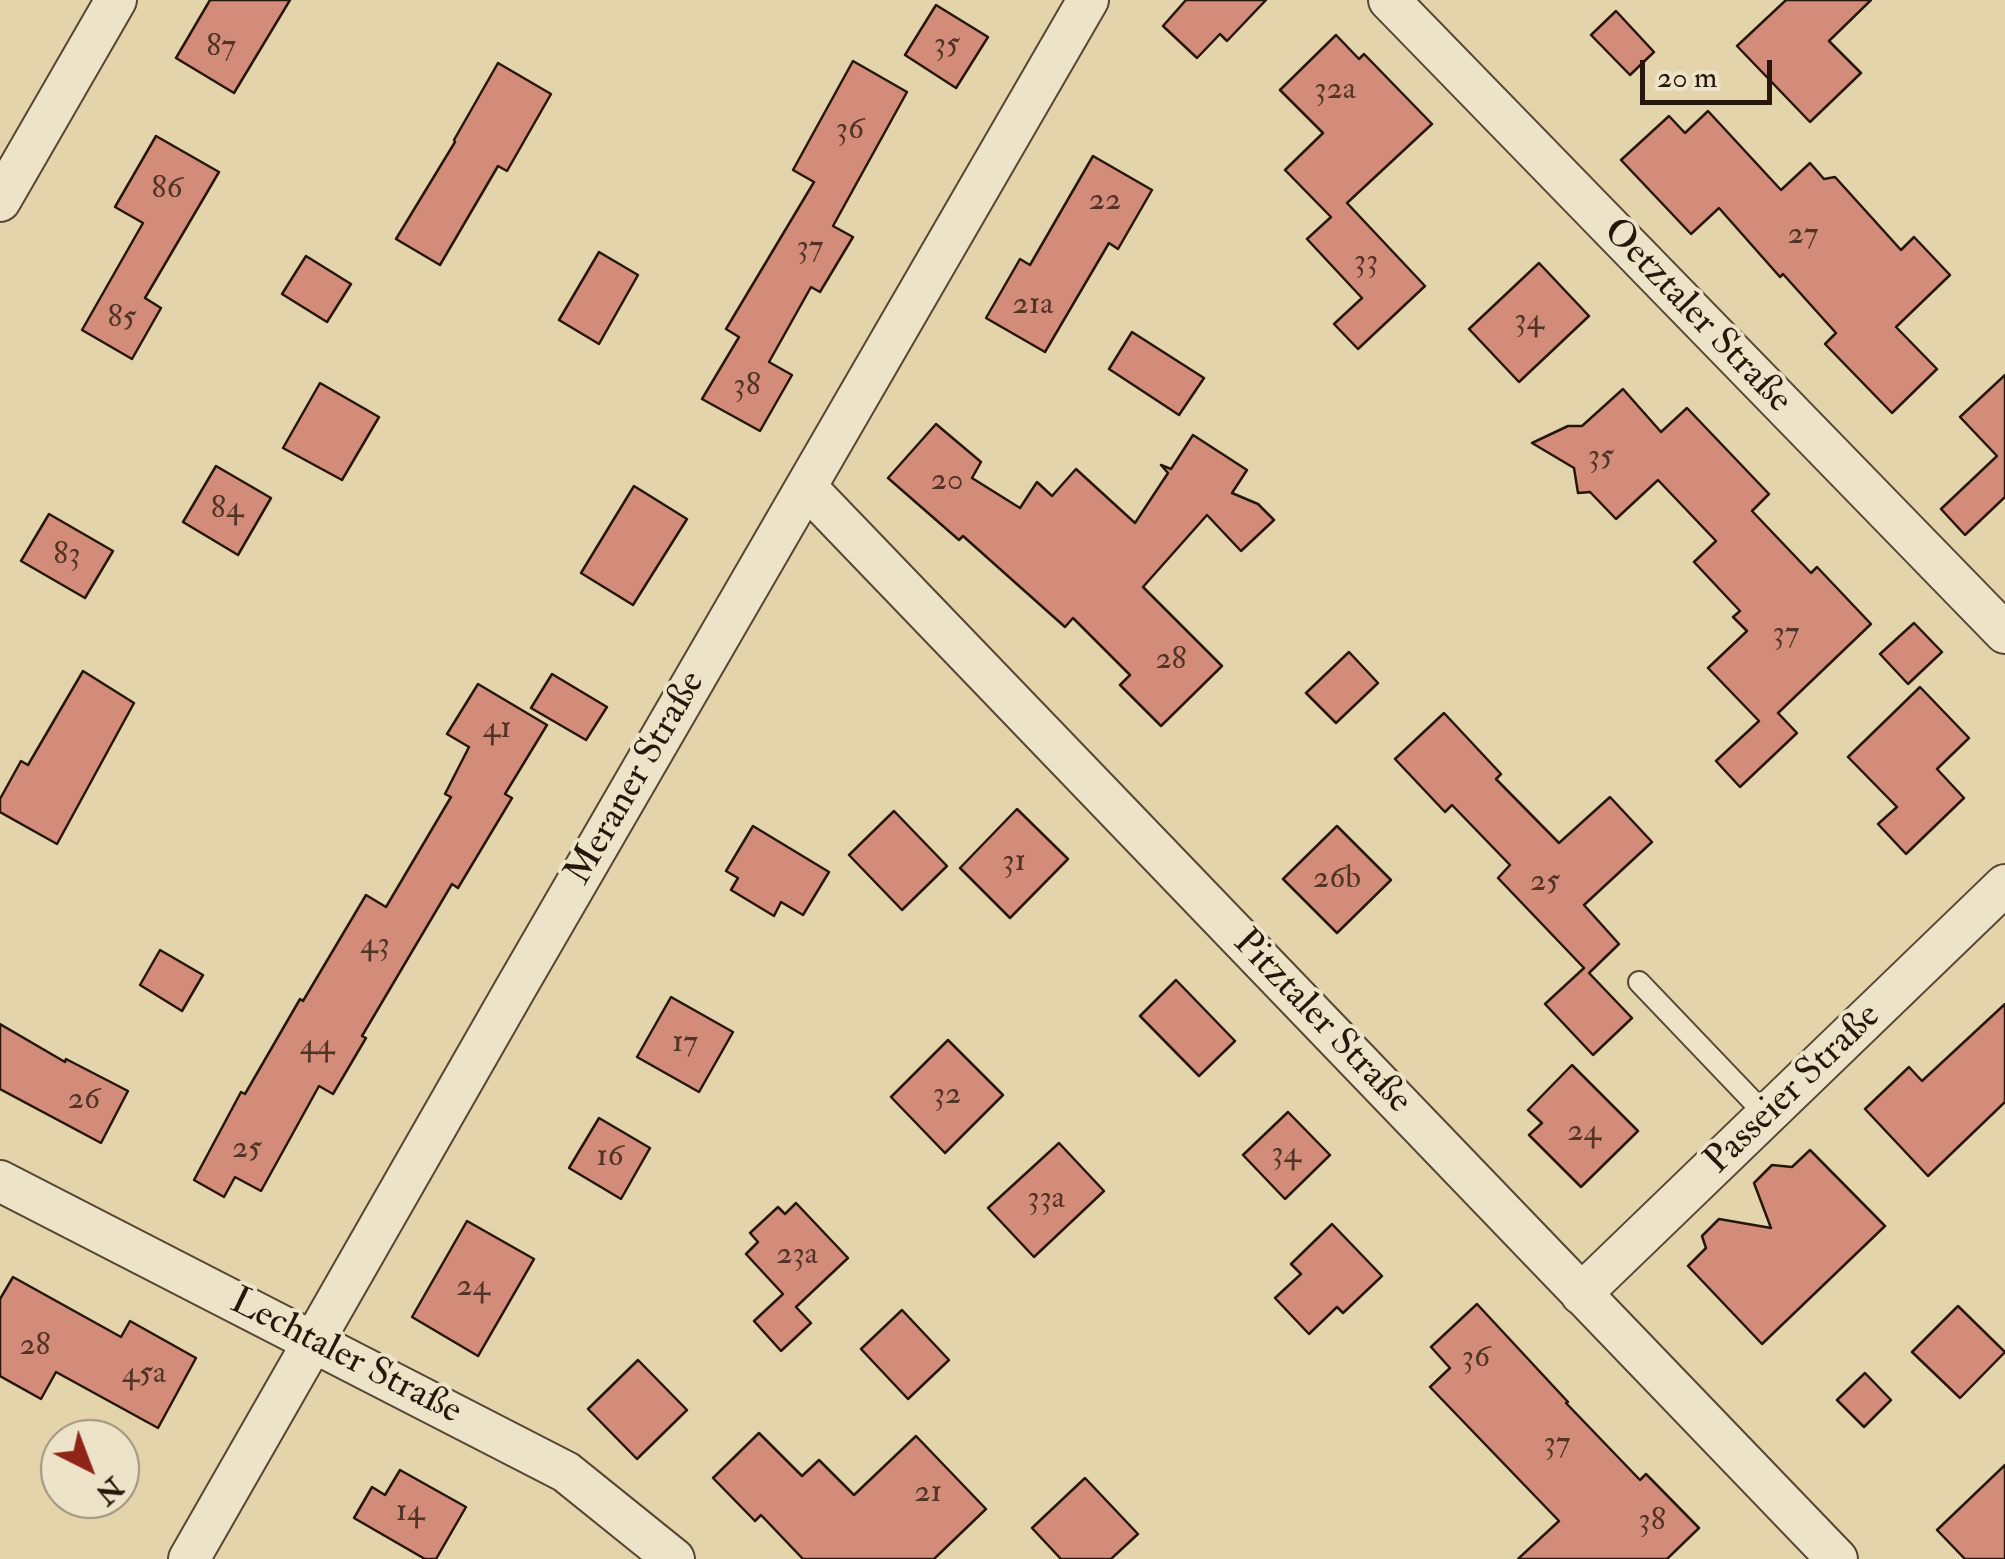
<!DOCTYPE html>
<html>
<head>
<meta charset="utf-8">
<style>
	body { margin:0 }
	#map { position:relative; width:2005px; height:1559px; overflow:hidden; background:#e4d4ab; font-family:"IM FELL Double Pica",serif }
	canvas { display:block }
	.north { position:absolute; left:40px; top:1419px; width:100px; height:100px; box-sizing:border-box; background:#ede3c8; border:2px solid #9d917c; border-radius:50%; rotate:138deg; font-size:28px; font-weight:700; line-height:40px; text-align:center; color:#26170a }
	.north::after { content:''; display:block; margin:auto; width:35px; height:45px; background:#8f2418; clip-path:polygon(50% 0,100% 100%,50% 72%,0 100%) }
	.scale { position:absolute; left:1640px; top:60px; width:132px; height:45px; box-sizing:border-box; border:5px solid #26170a; border-top:0; padding-left:12px; font-size:30px; line-height:35px; white-space:nowrap; color:#26170a; -webkit-text-stroke:8px #ede3c8; paint-order:stroke }
</style>
</head>
<body>
<div id="map">
<canvas width="2005" height="1559"></canvas>
<div class="north">N</div>
<div class="scale">20 m</div>
</div>
<script>
const g = document.querySelector('canvas').getContext('2d');
g.lineJoin = 'round';
function paint(path, color) {
  g.fillStyle = color;
  g.fill(path, 'evenodd');
}
function stroke(path, color, width, dash) {
  g.strokeStyle = color;
  g.lineWidth = width;
  g.lineCap = dash ? 'butt' : 'round';
  g.setLineDash(dash || []);
  g.stroke(path);
}
function drawText(font, color, halo, rows, align = 'center') {
  g.font = font + ' "IM FELL Double Pica",serif';
  g.lineWidth = 8;
  g.setLineDash([]);
  g.textBaseline = 'middle';
  g.strokeStyle = halo;
  g.fillStyle = color;
  for (const [text, x, y, turn = 0] of rows) {
    g.save();
    g.translate(x, y);
    g.rotate((+turn || 0) * Math.PI / 180);
    g.textAlign = isNaN(turn) ? turn : align;
    if (halo) g.strokeText(text, 0, 0);
    g.fillText(text, 0, 0);
    g.restore();
  }
}
const building = new Path2D(`
	M 210,0 L 290,0 L 234,93 L 176,58 Z
	M 1186,0 L 1266,0 L 1227,41 L 1220,34 L 1197,58 L 1163,26 Z
	M 1786,0 L 1871,0 L 1829,41 L 1861,73 L 1810,122 L 1737,46 Z
	M 936,5 L 988,37 L 956,88 L 905,55 Z
	M 1616,11 L 1654,52 L 1630,75 L 1591,35 Z
	M 1336,35 L 1359,59 L 1364,54 L 1432,124 L 1347,203 L 1425,286 L 1358,349 L 1334,324 L 1362,298 L 1307,239 L 1331,217 L 1285,170 L 1323,133 L 1280,90 Z
	M 853,61 L 907,92 L 833,226 L 853,237 L 820,292 L 811,287 L 769,362 L 792,375 L 760,431 L 702,399 L 739,337 L 726,329 L 814,182 L 793,170 Z
	M 498,63 L 551,94 L 507,171 L 498,166 L 440,265 L 396,239 L 455,142 L 454,140 Z
	M 1708,111 L 1781,190 L 1810,163 L 1824,179 L 1835,177 L 1901,250 L 1914,237 L 1950,275 L 1896,327 L 1937,369 L 1892,413 L 1825,344 L 1836,333 L 1783,274 L 1780,277 L 1719,208 L 1691,234 L 1621,160 L 1669,116 L 1685,133 Z
	M 156,136 L 219,172 L 145,298 L 161,308 L 132,359 L 82,330 L 143,223 L 115,207 Z
	M 1093,156 L 1152,190 L 1118,249 L 1109,243 L 1045,352 L 986,318 L 1020,259 L 1030,265 Z
	M 599,252 L 638,275 L 599,344 L 559,320 Z
	M 306,256 L 351,284 L 327,322 L 282,294 Z
	M 1539,263 L 1589,316 L 1519,382 L 1469,329 Z
	M 1132,332 L 1204,378 L 1179,415 L 1109,369 Z
	M 2005,375 L 2005,497 L 1965,535 L 1941,509 L 1997,456 L 1960,417 Z
	M 320,383 L 379,417 L 342,480 L 283,448 Z
	M 1623,389 L 1661,432 L 1687,408 L 1769,494 L 1752,511 L 1811,573 L 1817,567 L 1871,624 L 1778,713 L 1797,733 L 1740,787 L 1716,761 L 1759,721 L 1708,668 L 1747,631 L 1733,617 L 1740,611 L 1694,562 L 1716,541 L 1658,480 L 1616,519 L 1590,492 L 1578,493 L 1574,468 L 1532,443 L 1568,426 L 1582,426 Z
	M 936,424 L 981,462 L 972,478 L 1020,508 L 1037,482 L 1052,496 L 1076,469 L 1135,523 L 1168,473 L 1161,465 L 1171,469 L 1193,435 L 1247,470 L 1232,493 L 1258,504 L 1274,520 L 1241,551 L 1207,515 L 1143,587 L 1222,666 L 1161,726 L 1120,685 L 1130,675 L 1073,618 L 1065,627 L 963,536 L 959,540 L 888,478 Z
	M 216,466 L 271,498 L 238,555 L 183,522 Z
	M 634,486 L 687,519 L 633,605 L 581,573 Z
	M 49,514 L 113,551 L 85,598 L 21,561 Z
	M 1914,623 L 1942,652 L 1908,684 L 1880,654 Z
	M 1349,652 L 1378,683 L 1336,723 L 1306,693 Z
	M 83,671 L 134,703 L 57,844 L 0,812 L 0,799 L 21,761 L 28,765 Z
	M 552,674 L 607,707 L 586,740 L 531,708 Z
	M 478,684 L 547,725 L 505,794 L 512,798 L 458,888 L 452,884 L 362,1036 L 366,1038 L 333,1094 L 319,1086 L 261,1191 L 235,1177 L 224,1197 L 194,1180 L 241,1092 L 245,1094 L 300,999 L 303,1001 L 366,895 L 386,907 L 451,797 L 445,794 L 469,747 L 447,734 Z
	M 1920,687 L 1969,738 L 1937,769 L 1964,798 L 1906,854 L 1878,824 L 1897,807 L 1848,757 Z
	M 1444,713 L 1501,774 L 1496,779 L 1559,843 L 1610,797 L 1652,842 L 1584,905 L 1619,944 L 1589,973 L 1632,1018 L 1593,1055 L 1545,1004 L 1584,968 L 1498,878 L 1510,865 L 1452,805 L 1445,812 L 1395,759 Z
	M 1017,809 L 1068,859 L 1010,918 L 960,868 Z
	M 894,811 L 947,866 L 902,910 L 849,855 Z
	M 753,826 L 829,872 L 803,915 L 781,902 L 774,916 L 731,890 L 738,878 L 726,871 Z
	M 1337,826 L 1391,880 L 1337,933 L 1283,879 Z
	M 160,950 L 203,975 L 182,1011 L 140,985 Z
	M 1176,980 L 1235,1041 L 1199,1076 L 1140,1016 Z
	M 671,997 L 733,1032 L 699,1092 L 637,1057 Z
	M 2005,1004 L 2005,1102 L 1928,1176 L 1865,1109 L 1909,1067 L 1922,1081 Z
	M 0,1024 L 65,1062 L 66,1059 L 128,1091 L 101,1143 L 0,1089 Z
	M 948,1040 L 1003,1095 L 945,1153 L 891,1097 Z
	M 1572,1065 L 1638,1131 L 1581,1187 L 1529,1135 L 1542,1123 L 1528,1110 Z
	M 1288,1112 L 1330,1155 L 1285,1199 L 1243,1155 Z
	M 599,1118 L 650,1148 L 621,1199 L 569,1168 Z
	M 1059,1143 L 1104,1191 L 1034,1257 L 988,1208 Z
	M 1810,1150 L 1885,1226 L 1762,1344 L 1688,1266 L 1706,1248 L 1702,1236 L 1719,1219 L 1771,1228 L 1754,1183 L 1772,1165 L 1792,1167 Z
	M 796,1203 L 848,1258 L 796,1307 L 811,1323 L 781,1351 L 754,1321 L 783,1294 L 746,1254 L 758,1242 L 750,1233 L 778,1207 L 785,1214 Z
	M 467,1221 L 534,1259 L 478,1356 L 412,1317 Z
	M 1332,1224 L 1382,1276 L 1343,1313 L 1337,1307 L 1309,1334 L 1275,1298 L 1301,1274 L 1291,1264 Z
	M 13,1277 L 121,1337 L 130,1321 L 196,1358 L 158,1428 L 56,1372 L 41,1399 L 0,1376 L 0,1299 Z
	M 1477,1304 L 1568,1402 L 1566,1403 L 1640,1480 L 1646,1474 L 1699,1528 L 1667,1559 L 1518,1559 L 1559,1521 L 1430,1387 L 1450,1368 L 1431,1347 Z
	M 1958,1306 L 2005,1352 L 1960,1398 L 1912,1352 Z
	M 902,1310 L 949,1360 L 908,1399 L 861,1349 Z
	M 638,1360 L 687,1410 L 637,1459 L 588,1409 Z
	M 1865,1373 L 1891,1400 L 1864,1427 L 1837,1400 Z
	M 759,1433 L 802,1476 L 819,1460 L 854,1495 L 916,1436 L 986,1509 L 934,1559 L 803,1559 L 761,1515 L 755,1521 L 713,1478 Z
	M 2005,1465 L 2005,1559 L 1965,1559 L 1937,1530 Z
	M 400,1470 L 466,1507 L 436,1559 L 425,1559 L 354,1518 L 372,1487 L 385,1495 Z
	M 1085,1478 L 1138,1534 L 1111,1559 L 1061,1559 L 1032,1528 Z`);
paint(building, '#d38c7a');
stroke(building, '#26170a', 2.5);
const lane = new Path2D(`
	M 1639,982 L 1767,1116`);
const street = new Path2D(`
	M 1389,0 L 2005,633
	M 0,201 L 116,0
	M 807,488 L 1837,1559
	M 0,1181 L 566,1472 L 674,1559
	M 1581,1294 L 2005,885
	M 189,1559 L 514,991 L 1088,0`);
stroke(lane, '#564632', 24);
stroke(street, '#564632', 44);
stroke(lane, '#ede3c8', 20);
stroke(street, '#ede3c8', 40);
drawText('32px', '#513426', null, [
	["35",947,46],
	["87",221,48],
	["32a",1335,91],
	["36",850,131],
	["86",167,190],
	["22",1105,202],
	["27",1803,236],
	["37",810,249],
	["33",1366,263],
	["21a",1033,306],
	["85",122,319],
	["34",1529,322],
	["38",747,387],
	["35",1601,458],
	["20",947,482],
	["84",227,510],
	["83",67,556],
	["37",1786,635],
	["28",1171,661],
	["41",497,730],
	["31",1014,863],
	["26b",1337,880],
	["25",1545,883],
	["43",375,946],
	["17",685,1044],
	["44",317,1047],
	["32",947,1096],
	["26",84,1101],
	["24",1584,1133],
	["25",247,1150],
	["34",1286,1155],
	["16",610,1158],
	["33a",1046,1200],
	["23a",797,1256],
	["24",473,1288],
	["28",35,1347],
	["36",1476,1359],
	["45a",144,1375],
	["37",1557,1445],
	["21",928,1494],
	["14",410,1513],
	["38",1652,1522]
]);
drawText('38px', '#26170a', '#ede3c8', [
	["Oetztaler Straße",1696,317,46],
	["Meraner Straße",637,779,-60],
	["Pitztaler Straße",1321,1023,46],
	["Passeier Straße",1794,1090,-44],
	["Lechtaler Straße",345,1358,27]
]);
</script>
</body>
</html>
